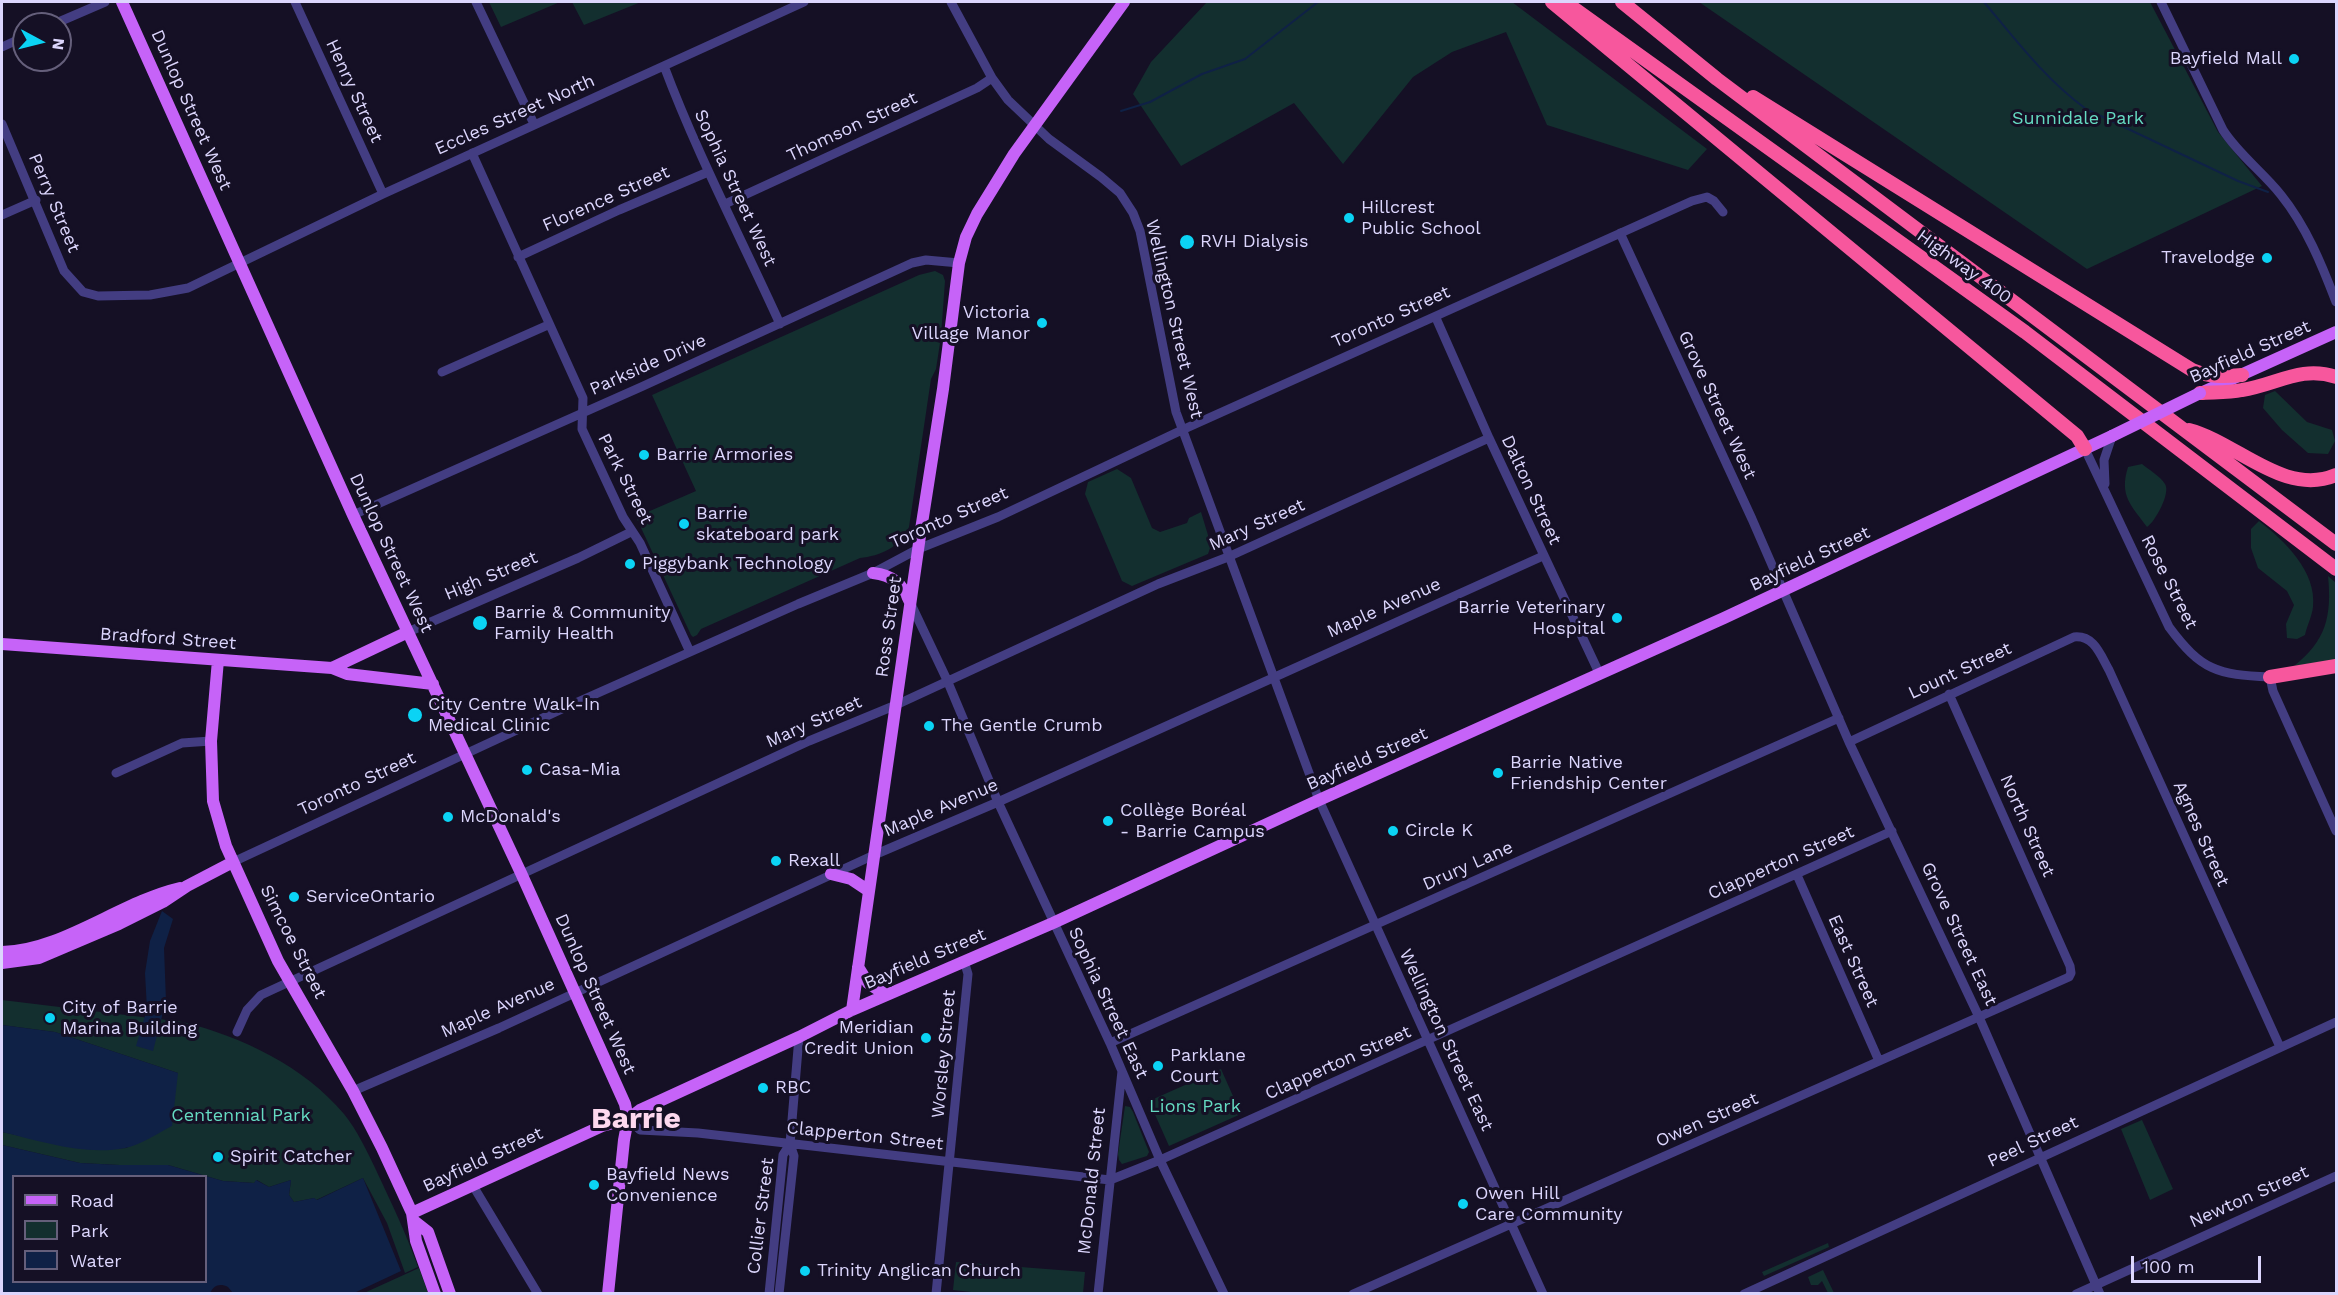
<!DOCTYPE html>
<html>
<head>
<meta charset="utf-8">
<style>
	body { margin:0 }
	#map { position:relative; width:2338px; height:1295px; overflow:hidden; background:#151025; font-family:"Work Sans",sans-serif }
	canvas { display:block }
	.frame { position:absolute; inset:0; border:3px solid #dcd6fd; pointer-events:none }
	.legend { position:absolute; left:12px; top:1175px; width:195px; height:108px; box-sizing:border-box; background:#151025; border:2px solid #655f7b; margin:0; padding:8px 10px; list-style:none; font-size:18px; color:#dcd6fd }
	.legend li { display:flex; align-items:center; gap:12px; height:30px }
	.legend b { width:30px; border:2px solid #655f7b }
	.north { position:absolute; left:12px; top:12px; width:60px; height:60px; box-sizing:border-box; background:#151025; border:2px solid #655f7b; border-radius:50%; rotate:97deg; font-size:16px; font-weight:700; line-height:24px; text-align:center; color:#dcd6fd }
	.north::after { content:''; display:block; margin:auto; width:21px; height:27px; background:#0bd3f4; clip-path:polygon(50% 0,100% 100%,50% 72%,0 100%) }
	.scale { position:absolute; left:2131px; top:1256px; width:130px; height:27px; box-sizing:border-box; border:3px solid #dcd6fd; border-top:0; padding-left:8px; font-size:18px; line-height:21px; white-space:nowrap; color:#dcd6fd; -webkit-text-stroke:4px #151025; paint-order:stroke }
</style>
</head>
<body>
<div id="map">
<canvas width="2338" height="1295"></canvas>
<div class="frame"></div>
<ul class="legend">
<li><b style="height:8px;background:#c663f8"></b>Road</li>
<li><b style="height:16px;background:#132f2f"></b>Park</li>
<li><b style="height:16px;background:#0f2146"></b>Water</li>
</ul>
<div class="north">N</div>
<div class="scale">100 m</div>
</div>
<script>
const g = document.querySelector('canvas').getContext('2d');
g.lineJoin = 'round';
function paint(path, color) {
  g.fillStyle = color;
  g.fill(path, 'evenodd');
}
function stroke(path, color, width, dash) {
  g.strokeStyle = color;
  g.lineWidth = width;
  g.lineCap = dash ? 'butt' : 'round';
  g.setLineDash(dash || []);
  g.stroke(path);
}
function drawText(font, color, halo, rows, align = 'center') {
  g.font = font + ' "Work Sans",sans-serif';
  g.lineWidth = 6;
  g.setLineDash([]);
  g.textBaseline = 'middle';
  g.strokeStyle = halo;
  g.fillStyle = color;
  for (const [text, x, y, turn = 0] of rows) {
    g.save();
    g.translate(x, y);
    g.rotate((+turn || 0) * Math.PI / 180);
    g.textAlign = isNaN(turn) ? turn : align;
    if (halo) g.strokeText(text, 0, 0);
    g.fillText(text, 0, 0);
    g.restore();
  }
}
paint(new Path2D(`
	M 489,2 L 560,2 L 501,27 Z
	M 572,2 L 641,2 L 584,25 Z
	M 1207,2 L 1512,2 L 1707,149 L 1688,170 L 1547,125 L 1506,32 L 1452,52 L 1413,77 L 1343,164 L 1294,103 L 1181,166 L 1133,94 L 1151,62 Z
	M 1699,2 L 2150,2 L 2218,132 L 2262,186 L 2087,269 Z
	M 935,271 L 943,275 L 945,281 L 941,336 L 938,336 L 937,342 L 940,343 L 936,369 L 931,379 L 909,527 C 901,547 880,556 860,558 L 701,629 L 697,635 L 693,637 L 691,635 L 636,517 L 696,491 L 652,395 L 919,275 Z
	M 2275,391 L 2307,422 L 2332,430 L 2335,441 L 2328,454 L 2308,453 L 2282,430 L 2263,408 L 2265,395 Z
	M 2142,464 C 2149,470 2160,476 2165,484 C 2171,493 2155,522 2147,527 C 2131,505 2119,496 2128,467 Z
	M 1117,469 L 1131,478 L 1152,528 L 1160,532 L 1187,523 L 1189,518 L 1201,512 L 1211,545 L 1208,554 L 1132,586 L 1122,581 L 1085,494 L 1088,482 Z
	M 2259,521 C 2285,541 2317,572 2313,607 C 2312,616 2307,626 2305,635 L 2297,639 L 2287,638 L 2286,624 L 2294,605 L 2287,591 L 2258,568 L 2251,548 L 2251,529 Z
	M 2328,576 L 2336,583 L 2336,660 L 2294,666 C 2326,641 2332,616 2328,576 Z
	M 2,1000 L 183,1022 C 242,1037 304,1066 344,1114 C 357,1130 367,1151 376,1170 C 391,1202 406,1233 418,1267 L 405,1273 L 387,1223 L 363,1178 L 316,1200 L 314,1198 L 294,1202 L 289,1195 L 291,1180 L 269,1187 L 257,1180 L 254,1183 L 223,1181 L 168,1165 L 119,1165 L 80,1163 L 2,1145 L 2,1132 C 44,1141 83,1150 127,1148 L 178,1073 L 55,1032 L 2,1025 Z
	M 1221,1069 L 1241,1114 L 1169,1146 L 1149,1101 Z
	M 1125,1106 L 1130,1107 L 1133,1112 L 1149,1152 L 1147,1156 L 1122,1164 L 1119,1160 L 1118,1154 Z
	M 2142,1120 L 2173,1189 L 2150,1200 L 2121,1129 Z
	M 1828,1243 L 1829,1247 L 1764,1276 L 1762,1272 Z
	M 956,1262 L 1085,1272 L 1083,1293 L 989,1294 L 953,1290 Z
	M 419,1268 L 428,1293 L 364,1293 Z
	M 1823,1270 L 1834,1293 L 1828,1293 L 1822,1281 L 1818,1285 L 1811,1285 L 1808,1277 Z`), '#132f2f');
paint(new Path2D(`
	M 162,911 L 173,919 L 164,948 L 166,1001 L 153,1051 L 136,1046 L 147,1009 L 145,973 L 150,941 Z
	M 2,1025 L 55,1032 L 178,1073 L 172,1126 C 158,1133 141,1145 125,1148 C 85,1156 40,1141 2,1132 Z
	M 2,1145 L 80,1163 L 119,1165 L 168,1165 L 223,1181 L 254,1183 L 256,1180 L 269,1187 L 291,1180 L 289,1195 L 294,1202 L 314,1198 L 317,1200 L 363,1178 L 401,1271 L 354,1293 L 233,1293 L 228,1287 C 220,1283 213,1285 210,1294 L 2,1293 ZM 14,1176 L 206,1176 L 206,1282 L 14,1282 Z`), '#0f2146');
stroke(new Path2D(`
	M 1984,2 C 2015,39 2046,80 2086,109 L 2238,181 L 2268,192
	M 1121,111 L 1150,102 L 1202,74 L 1245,59 L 1318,2`), '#0f2146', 2);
stroke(new Path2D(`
	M 295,2 L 383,194
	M 476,2 L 534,124
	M 951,2 L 992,78 L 1008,100 L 1049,139 L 1101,177 L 1120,193 L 1133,213 L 1140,231 L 1176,412 L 1319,800 L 1543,1294
	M 2161,2 L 2223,130 C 2239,155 2263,172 2281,195 C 2306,226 2322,265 2336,302
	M 54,24 L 105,2
	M 2,47 L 24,37
	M 664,66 C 697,154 741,238 780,324
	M 2,124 L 64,271 L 83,292 L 98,296 L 150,295 L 188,288 L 383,194 L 804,2
	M 472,153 L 583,398 L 582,429 L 623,517 L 640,543 L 690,652
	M 725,204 L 977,88 L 992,78
	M 2,215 L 36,200
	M 1620,233 L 1752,519 L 1849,742 L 1979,1017 L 2100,1294
	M 518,257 L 619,210 L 708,172
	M 1436,318 L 1489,438 L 1600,675
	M 442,372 L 548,325
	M 2085,449 L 2169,627 C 2201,670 2217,675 2270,677 L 2273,691 L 2336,831
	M 2105,484 L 2104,460 L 2112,436
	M 353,515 L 641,387 L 912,263 L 926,260 L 959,263
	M 910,602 L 947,680 L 998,802 L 1110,1043 L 1160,1160 L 1224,1294
	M 408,632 L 578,558 L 631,532
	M 1849,742 L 2074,637 C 2094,635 2100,654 2109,670 L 2280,1047
	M 116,773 L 182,743 L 211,741
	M 233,862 L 562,709 L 798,604 L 873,573 L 918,549 L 998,517 L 1182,430 L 1692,201 L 1707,197 L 1714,201 L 1723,212
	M 1797,875 L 1879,1061
	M 237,1032 L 247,1010 L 261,995 L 809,741 L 896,705 L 1158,584 L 1228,557 L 1489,438
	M 1110,1043 L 1839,718
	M 353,1091 L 499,1028 L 874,855 L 998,802 L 1543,556
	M 628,1119 L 640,1130 L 698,1133 L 1110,1180 L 1160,1160 L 1892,831
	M 472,1184 L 538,1294
	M 769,1294 L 783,1155 L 790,1144
	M 779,1294 L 794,1156 L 790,1144 L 799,1037
	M 936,1294 L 968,974 L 964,961
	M 1098,1294 L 1122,1071
	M 1353,1294 L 2069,977 L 2071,973 L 2070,966 L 1949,694
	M 1744,1294 L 2336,1022
	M 2076,1294 L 2336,1176`), '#433d82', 9);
stroke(new Path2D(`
	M 122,2 L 353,515 L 521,873 L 625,1104 L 628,1119 L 624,1140 L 608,1294
	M 2203,392 L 2336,332
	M 873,573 C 893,575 902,584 910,602
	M 2,644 L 332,668 L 347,674 L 433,684
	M 218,660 L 211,741 L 213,801 L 226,846 L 278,961 L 353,1091 L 382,1148 L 412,1213 L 416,1241 L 435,1294
	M 332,668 L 408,632
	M 831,874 L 851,879 L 869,891
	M 2,952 C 62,951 120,902 180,888
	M 2,963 L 39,958 L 119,924 L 163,902 L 187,886 L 233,862
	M 858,967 L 868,983 L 886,995
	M 852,1010 L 920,536 L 943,389 L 959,263 L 966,237 L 977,214 L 1014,154 L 1124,2
	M 412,1213 L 602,1126 L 628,1119 L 640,1110 L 799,1037 L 852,1010 L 1053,923 L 1319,800 L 1724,618 L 2112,436
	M 414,1221 L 428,1232 L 450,1294`), '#c663f8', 12);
stroke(new Path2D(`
	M 1552,2 L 2077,436 L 2085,449
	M 1565,2 L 2025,332 L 2336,569
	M 1622,2 L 1717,79 L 2336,544
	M 1753,97 L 2192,370 C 2209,377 2223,377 2242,375
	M 2200,393 C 2213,392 2228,393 2242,390 C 2276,385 2301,365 2336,377
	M 2189,430 C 2238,443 2284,497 2336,475
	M 2270,677 L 2336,666`), '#f7579d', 14);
stroke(new Path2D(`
	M 2112,436 L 2200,393`), '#c663f8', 12);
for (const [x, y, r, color] of [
	[2294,59,6,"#0bd3f4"],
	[1349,218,6,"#0bd3f4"],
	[1187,242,8,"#0bd3f4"],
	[2267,258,6,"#0bd3f4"],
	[1042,323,6,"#0bd3f4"],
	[644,455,6,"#0bd3f4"],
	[684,524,6,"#0bd3f4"],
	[630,564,6,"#0bd3f4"],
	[1617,618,6,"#0bd3f4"],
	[480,623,8,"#0bd3f4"],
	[415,715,8,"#0bd3f4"],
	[929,726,6,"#0bd3f4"],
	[527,770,6,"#0bd3f4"],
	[1498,773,6,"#0bd3f4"],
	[448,817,6,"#0bd3f4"],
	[1108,821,6,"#0bd3f4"],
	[1393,831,6,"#0bd3f4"],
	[776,861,6,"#0bd3f4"],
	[294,897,6,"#0bd3f4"],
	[50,1018,6,"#0bd3f4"],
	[926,1038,6,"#0bd3f4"],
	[1158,1066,6,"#0bd3f4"],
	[763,1088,6,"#0bd3f4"],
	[218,1157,6,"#0bd3f4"],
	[594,1185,6,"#0bd3f4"],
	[1463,1204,6,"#0bd3f4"],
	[805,1271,6,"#0bd3f4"]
]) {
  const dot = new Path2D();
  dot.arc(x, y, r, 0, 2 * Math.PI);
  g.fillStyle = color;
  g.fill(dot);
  stroke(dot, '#151025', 2);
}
drawText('18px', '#dcd6fd', '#151025', [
	["Bayfield Mall",2282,59,"right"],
	["Hillcrest",1361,208],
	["Public School",1361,229],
	["RVH Dialysis",1200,242],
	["Travelodge",2255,258,"right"],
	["Victoria",1030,313,"right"],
	["Village Manor",1030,334,"right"],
	["Barrie Armories",656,455],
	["Barrie",696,514],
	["skateboard park",696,535],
	["Piggybank Technology",642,564],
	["Barrie Veterinary",1605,608,"right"],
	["Hospital",1605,629,"right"],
	["Barrie & Community",494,613],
	["Family Health",494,634],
	["City Centre Walk-In",428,705],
	["Medical Clinic",428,726],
	["The Gentle Crumb",941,726],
	["Barrie Native",1510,763],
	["Friendship Center",1510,784],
	["Casa-Mia",539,770],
	["Collège Boréal",1120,811],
	["- Barrie Campus",1120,832],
	["McDonald's",460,817],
	["Circle K",1405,831],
	["Rexall",788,861],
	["ServiceOntario",306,897],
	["City of Barrie",62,1008],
	["Marina Building",62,1029],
	["Meridian",914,1028,"right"],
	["Credit Union",914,1049,"right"],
	["Parklane",1170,1056],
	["Court",1170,1077],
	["RBC",775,1088],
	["Spirit Catcher",230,1157],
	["Bayfield News",606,1175],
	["Convenience",606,1196],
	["Owen Hill",1475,1194],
	["Care Community",1475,1215],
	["Trinity Anglican Church",817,1271]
], 'left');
drawText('18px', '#dcd6fd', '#151025', [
	["Henry Street",354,91,65],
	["Dunlop Street West",191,110,66],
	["Eccles Street North",515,115,-24],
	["Thomson Street",852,127,-25],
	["Sophia Street West",735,188,65],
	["Florence Street",606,199,-24],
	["Perry Street",54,203,67],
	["Highway 400",1964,267,36],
	["Toronto Street",1391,317,-24],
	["Wellington Street West",1174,319,77],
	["Bayfield Street",2250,352,-24],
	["Parkside Drive",648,365,-24],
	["Grove Street West",1717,405,65],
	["Park Street",625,479,63],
	["Dalton Street",1531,490,65],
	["Toronto Street",949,518,-24],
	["Mary Street",1257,525,-24],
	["Dunlop Street West",391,553,65],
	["Bayfield Street",1810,559,-25],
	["High Street",491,576,-23],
	["Rose Street",2169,582,63],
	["Maple Avenue",1384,608,-24],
	["Ross Street",889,627,-82],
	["Bradford Street",168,639,4],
	["Lount Street",1960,671,-25],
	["Mary Street",814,722,-24],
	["Bayfield Street",1367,759,-24],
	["Toronto Street",357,784,-25],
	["Maple Avenue",941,808,-23],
	["North Street",2027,826,66],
	["Agnes Street",2201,834,66],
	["Clapperton Street",1781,863,-24],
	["Drury Lane",1468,866,-24],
	["Grove Street East",1959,934,65],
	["Simcoe Street",293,942,63],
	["Bayfield Street",925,959,-23],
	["East Street",1853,961,66],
	["Dunlop Street West",595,994,66],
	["Sophia Street East",1108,1003,65],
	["Maple Avenue",498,1008,-24],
	["Wellington Street East",1446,1040,65],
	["Worsley Street",944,1054,-85],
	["Clapperton Street",1338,1063,-24],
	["Owen Street",1707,1120,-24],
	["Clapperton Street",865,1136,6],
	["Peel Street",2033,1142,-25],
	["Bayfield Street",483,1160,-25],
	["McDonald Street",1092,1181,-84],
	["Newton Street",2249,1197,-24],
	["Collier Street",761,1216,-83]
]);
drawText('18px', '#65dbc2', '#151025', [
	["Sunnidale Park",2078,119],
	["Lions Park",1195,1107],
	["Centennial Park",241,1116]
]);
drawText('bold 30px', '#fdd8ee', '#151025', [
	["Barrie",636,1119]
]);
</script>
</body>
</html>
